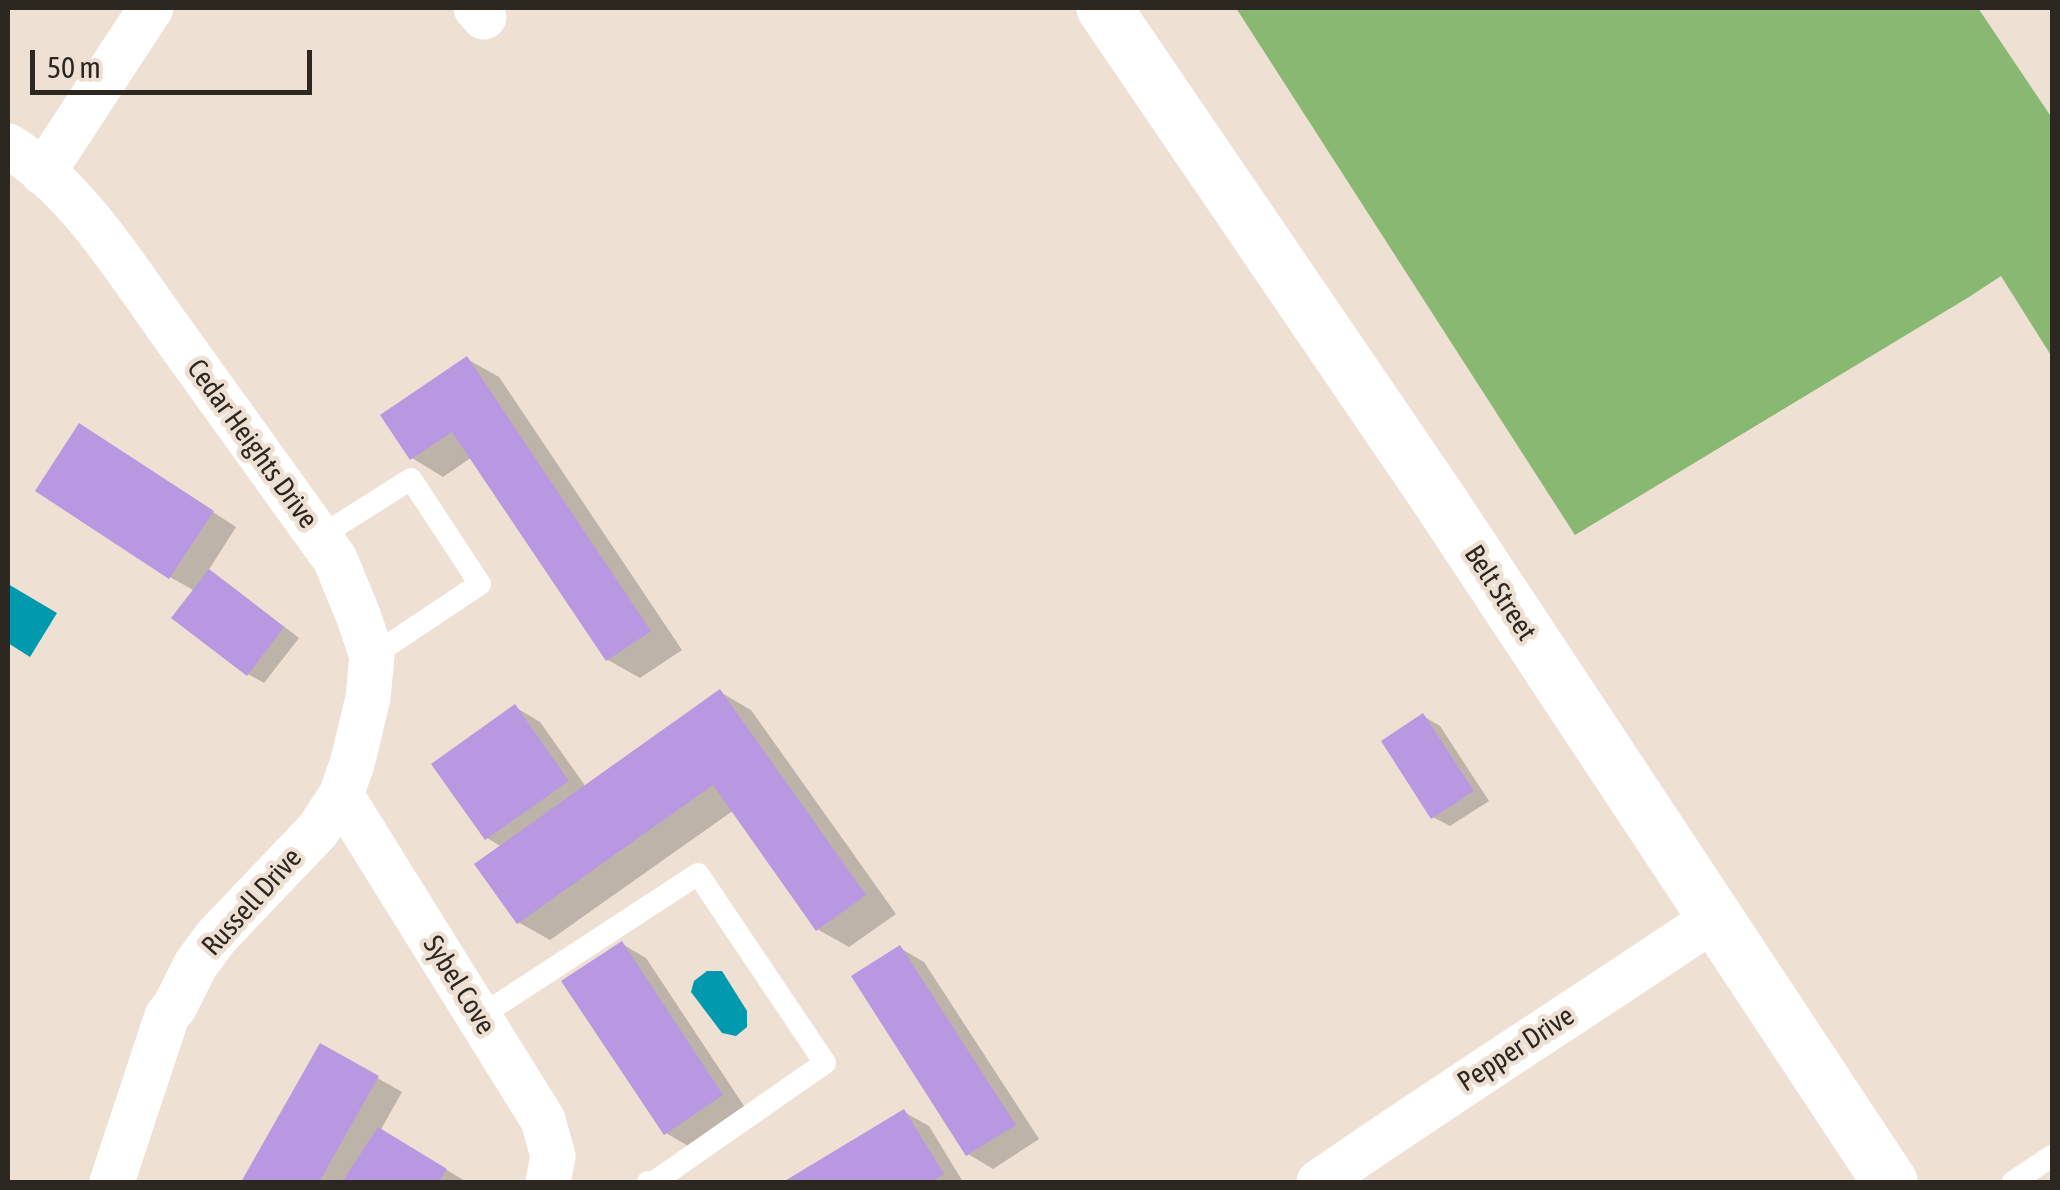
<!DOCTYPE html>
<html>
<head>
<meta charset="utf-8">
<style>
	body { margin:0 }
	#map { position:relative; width:2060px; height:1190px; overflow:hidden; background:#eee0d2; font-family:"Asap Condensed",sans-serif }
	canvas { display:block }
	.frame { position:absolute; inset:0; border:10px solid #2d2722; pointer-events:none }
	.scale { position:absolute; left:30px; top:50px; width:282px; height:45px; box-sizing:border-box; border:5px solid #2d2722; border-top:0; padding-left:12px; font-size:30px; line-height:35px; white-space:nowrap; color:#2d2722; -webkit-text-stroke:8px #eee0d2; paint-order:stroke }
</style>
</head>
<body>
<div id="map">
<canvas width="2060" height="1190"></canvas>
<div class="frame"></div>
<div class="scale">50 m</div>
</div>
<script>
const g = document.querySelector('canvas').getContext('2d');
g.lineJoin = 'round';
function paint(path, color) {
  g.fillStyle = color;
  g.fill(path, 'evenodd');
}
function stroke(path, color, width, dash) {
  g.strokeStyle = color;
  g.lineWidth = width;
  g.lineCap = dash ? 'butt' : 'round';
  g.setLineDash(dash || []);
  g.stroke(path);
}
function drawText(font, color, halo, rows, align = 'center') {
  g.font = font + ' "Asap Condensed",sans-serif';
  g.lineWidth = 9;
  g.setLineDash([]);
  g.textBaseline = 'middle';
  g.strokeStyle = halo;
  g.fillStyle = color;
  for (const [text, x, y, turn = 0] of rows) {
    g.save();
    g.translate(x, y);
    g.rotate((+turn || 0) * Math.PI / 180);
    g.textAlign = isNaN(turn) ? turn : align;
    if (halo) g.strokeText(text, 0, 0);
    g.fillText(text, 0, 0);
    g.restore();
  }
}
paint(new Path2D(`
	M 1236,8 L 1978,8 L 2052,118 L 2052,357 L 2001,276 L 1969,297 L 1575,535 Z`), '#88b872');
paint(new Path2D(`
	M 8,584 L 57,613 L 30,657 L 8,643 Z
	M 707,971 L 722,971 L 747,1011 L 747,1027 L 736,1036 L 722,1033 L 691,992 L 694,981 Z`), '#0099ad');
paint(new Path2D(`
	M 467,359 L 499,377 L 682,650 L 640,678 L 608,660 L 472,457 L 443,477 L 412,458 Z
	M 104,441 L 236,527 L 208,571 L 226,582 L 299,638 L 264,683 L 248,674 L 195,591 L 170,577 Z
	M 720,692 L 751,710 L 896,914 L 849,947 L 817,929 L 734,810 L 550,940 L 518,922 L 502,847 L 487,838 L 515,707 L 540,722 L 586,787 Z
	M 1423,716 L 1440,726 L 1489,801 L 1450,826 L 1433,817 Z
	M 622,944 L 646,958 L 746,1109 L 690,1147 L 666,1133 Z
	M 900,948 L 924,962 L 1039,1139 L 993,1169 L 968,1154 Z
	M 321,1046 L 402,1092 L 380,1131 L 467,1182 L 244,1182 Z
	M 904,1112 L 929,1126 L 963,1182 L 788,1182 Z`), '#0003');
paint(new Path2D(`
	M 467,356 L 651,631 L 606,661 L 452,432 L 410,460 L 380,415 Z
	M 79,423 L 214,511 L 169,579 L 35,491 Z
	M 209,569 L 284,627 L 247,676 L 171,618 Z
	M 720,689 L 866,895 L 816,931 L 713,785 L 517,924 L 474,864 Z
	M 515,704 L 569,781 L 485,840 L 431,764 Z
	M 1423,713 L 1474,791 L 1431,819 L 1381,741 Z
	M 622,941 L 723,1095 L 664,1135 L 561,981 Z
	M 900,945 L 1016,1125 L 966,1156 L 851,976 Z
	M 320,1043 L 379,1076 L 319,1182 L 241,1182 Z
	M 904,1109 L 944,1174 L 931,1182 L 783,1182 Z
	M 378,1127 L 447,1169 L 439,1182 L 342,1182 Z`), '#b898e1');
stroke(new Path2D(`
	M 319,537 L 411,479 L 480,584 L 372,656
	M 479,1017 L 698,874 L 825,1063 L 654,1182 L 648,1182
	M 2013,1182 L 2052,1156`), '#fff', 22);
stroke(new Path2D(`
	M 476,8 L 484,17
	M 8,146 C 76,187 122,263 168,327 C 218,397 269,467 319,537 L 335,559 L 358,615 L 372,656 L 368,698 L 352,764 L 341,795 L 318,830 L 217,936 L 196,964 L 175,1006 L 167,1016 L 112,1182
	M 43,173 L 151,8
	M 341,795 L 543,1120 L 553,1156 L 548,1182
	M 1319,1182 C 1449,1092 1583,1007 1715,918`), '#fff', 45);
stroke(new Path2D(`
	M 1104,8 L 1440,501 L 1890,1182`), '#fff', 55);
drawText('28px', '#2d2722', '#eee0d2', [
	["Cedar Heights Drive",252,444,54],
	["Belt Street",1500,593,57],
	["Russell Drive",252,902,-48],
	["Sybel Cove",459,985,58],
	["Pepper Drive",1516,1049,-33]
]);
</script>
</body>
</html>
